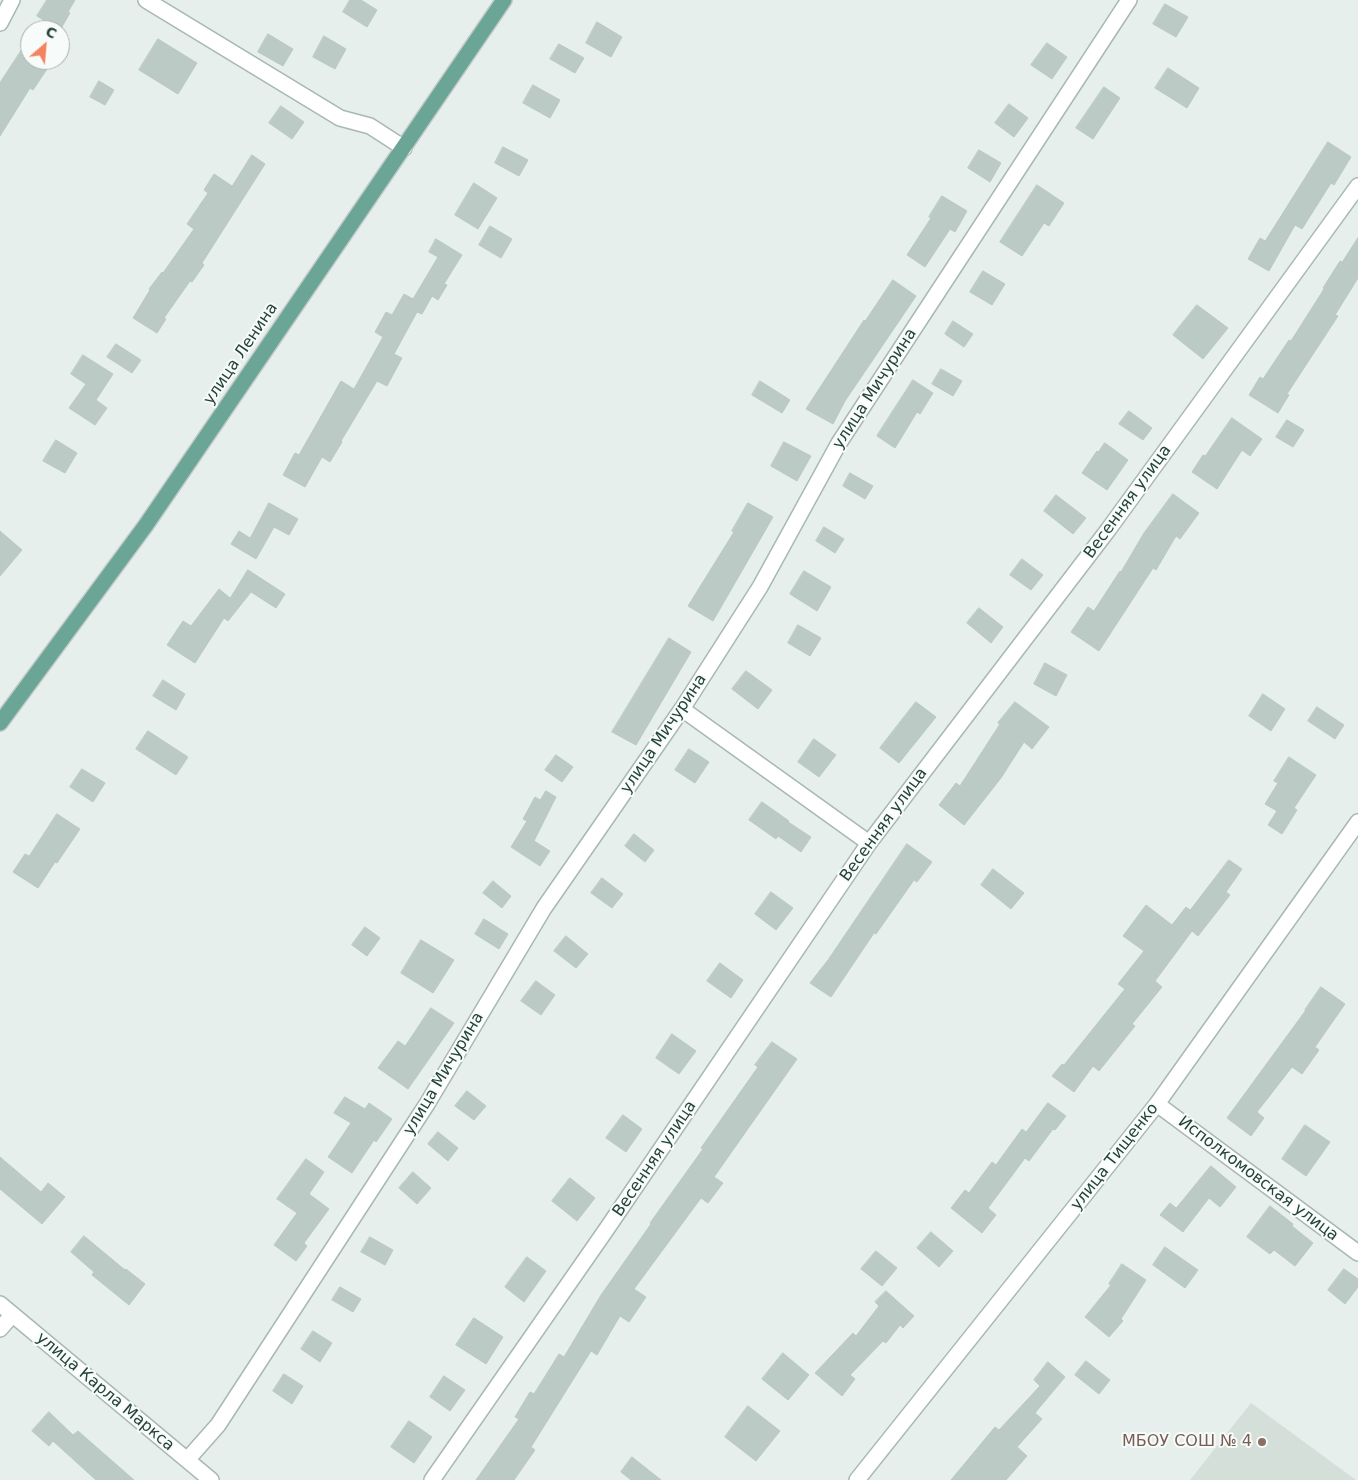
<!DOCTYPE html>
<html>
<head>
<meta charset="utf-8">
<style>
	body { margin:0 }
	#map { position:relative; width:1358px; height:1480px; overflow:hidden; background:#e6efeb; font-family:"DejaVu Sans",sans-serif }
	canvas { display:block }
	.north { position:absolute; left:20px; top:20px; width:50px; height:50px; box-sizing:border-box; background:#f7fbf9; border:1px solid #a3b1ad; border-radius:50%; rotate:27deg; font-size:14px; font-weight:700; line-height:20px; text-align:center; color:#24423a }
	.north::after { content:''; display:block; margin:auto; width:18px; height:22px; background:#f4845f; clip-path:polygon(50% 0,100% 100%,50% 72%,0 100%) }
</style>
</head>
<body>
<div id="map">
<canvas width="1358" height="1480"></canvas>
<div class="north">С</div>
</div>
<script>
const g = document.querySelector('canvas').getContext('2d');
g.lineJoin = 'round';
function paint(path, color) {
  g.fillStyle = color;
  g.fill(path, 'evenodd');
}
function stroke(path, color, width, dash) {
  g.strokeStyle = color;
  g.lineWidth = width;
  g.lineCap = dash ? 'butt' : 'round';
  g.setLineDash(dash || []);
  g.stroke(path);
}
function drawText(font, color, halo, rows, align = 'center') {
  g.font = font + ' "DejaVu Sans",sans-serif';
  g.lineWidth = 4;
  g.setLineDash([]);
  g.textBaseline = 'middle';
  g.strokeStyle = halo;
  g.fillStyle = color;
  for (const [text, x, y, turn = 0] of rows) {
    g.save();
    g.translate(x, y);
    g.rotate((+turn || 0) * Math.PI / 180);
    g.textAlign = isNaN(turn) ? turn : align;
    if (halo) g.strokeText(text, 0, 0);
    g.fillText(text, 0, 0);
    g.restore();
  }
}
paint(new Path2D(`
	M 1251,1403 L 1356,1480 L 1190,1480 Z`), '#d4dfda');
const building = new Path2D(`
	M 47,0 L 75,0 L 68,12 L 70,13 L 60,30 L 37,16 Z
	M 350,0 L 361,0 L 377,10 L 367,27 L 343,12 Z
	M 1165,4 L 1188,17 L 1176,37 L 1153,24 Z
	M 597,22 L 622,37 L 611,57 L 586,43 Z
	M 268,34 L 293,49 L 283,66 L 258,52 Z
	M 324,36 L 346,49 L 335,69 L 313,57 Z
	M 30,37 L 30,60 L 53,60 L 33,90 L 30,88 L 0,136 L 0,83 Z
	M 158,39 L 197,63 L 178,94 L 139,70 Z
	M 1047,43 L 1067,57 L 1052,79 L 1031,65 Z
	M 559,44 L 584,58 L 575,73 L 550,59 Z
	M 1168,68 L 1199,88 L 1187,108 L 1155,88 Z
	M 99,81 L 114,90 L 105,105 L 90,97 Z
	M 533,85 L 560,100 L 550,118 L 523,103 Z
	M 1104,87 L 1120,98 L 1093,139 L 1076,128 Z
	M 1009,104 L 1028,118 L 1014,137 L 995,123 Z
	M 281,106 L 304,122 L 292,139 L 269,123 Z
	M 1328,142 L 1351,157 L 1334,185 L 1331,183 L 1302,229 L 1295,225 L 1269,271 L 1248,259 L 1260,238 L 1265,241 Z
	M 503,147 L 528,160 L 519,176 L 495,163 Z
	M 979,150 L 1001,163 L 990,182 L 968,168 Z
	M 252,155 L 265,164 L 202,263 L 204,265 L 192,282 L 190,281 L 164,318 L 166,319 L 157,333 L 133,318 L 150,290 L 149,289 L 162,272 L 163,273 L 194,229 L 187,224 L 208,193 L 204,190 L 214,174 L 232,186 Z
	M 474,183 L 497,198 L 478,229 L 455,215 Z
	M 1037,185 L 1064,203 L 1049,226 L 1044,223 L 1022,256 L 1000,242 Z
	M 942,196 L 967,211 L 955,232 L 950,229 L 925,267 L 907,255 L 931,218 L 929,217 Z
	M 490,226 L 512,239 L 501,258 L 479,245 Z
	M 1358,238 L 1358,278 L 1335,315 L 1338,316 L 1287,394 L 1289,395 L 1278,413 L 1249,395 L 1260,377 L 1263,379 L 1289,340 L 1291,341 L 1324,289 L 1323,288 L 1340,261 L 1342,262 Z
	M 436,239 L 462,255 L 444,284 L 447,285 L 438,300 L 432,296 L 422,314 L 417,312 L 394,354 L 402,358 L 387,386 L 377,381 L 341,441 L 342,442 L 330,462 L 322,457 L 305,487 L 283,475 L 295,453 L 299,455 L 341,381 L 354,389 L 383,337 L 375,332 L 386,312 L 392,315 L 404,294 L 413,299 L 438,257 L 429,252 Z
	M 983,271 L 1005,284 L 992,305 L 970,292 Z
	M 893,280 L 916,296 L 845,401 L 833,424 L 806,409 L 864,320 L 865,321 Z
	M 1197,305 L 1228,328 L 1203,359 L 1173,335 Z
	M 953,321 L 973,334 L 964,347 L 945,334 Z
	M 116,344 L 141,360 L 132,373 L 107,357 Z
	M 83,355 L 113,374 L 96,400 L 107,408 L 95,425 L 69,408 L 86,384 L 71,374 Z
	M 941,369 L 962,381 L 953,396 L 932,384 Z
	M 913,380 L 933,393 L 920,414 L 917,412 L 895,448 L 877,436 Z
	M 760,381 L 790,400 L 782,413 L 752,395 Z
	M 1129,411 L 1152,428 L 1143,440 L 1119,424 Z
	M 1232,418 L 1262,439 L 1250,456 L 1242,450 L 1217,489 L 1192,472 L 1203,455 L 1205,456 Z
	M 1287,420 L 1304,430 L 1293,447 L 1276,437 Z
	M 56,440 L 77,453 L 65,473 L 43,461 Z
	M 784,442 L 811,456 L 797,481 L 771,466 Z
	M 1105,443 L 1128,460 L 1107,490 L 1082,473 L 1097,451 L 1098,452 Z
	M 850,473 L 873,486 L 865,499 L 843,486 Z
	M 1173,494 L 1199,513 L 1180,539 L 1176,536 L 1156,570 L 1153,568 L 1099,651 L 1071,632 L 1088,607 L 1094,611 L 1120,571 L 1121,572 L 1144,533 Z
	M 1056,495 L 1086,518 L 1073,534 L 1044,511 Z
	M 269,503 L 298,519 L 289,535 L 274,527 L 256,559 L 231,544 L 239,531 L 250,538 Z
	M 748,503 L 773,517 L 713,621 L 688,606 L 734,532 L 732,531 Z
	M 824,527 L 844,539 L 835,553 L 816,541 Z
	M 0,531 L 22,550 L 0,576 Z
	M 1022,559 L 1043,575 L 1031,590 L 1010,575 Z
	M 248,570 L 285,594 L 276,608 L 251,592 L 228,621 L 224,618 L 195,663 L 167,645 L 183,621 L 191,626 L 219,589 L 230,598 Z
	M 804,571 L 831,587 L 817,611 L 790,594 Z
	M 979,608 L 1003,627 L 991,643 L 967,623 Z
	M 798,625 L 821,638 L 810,656 L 788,643 Z
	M 669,638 L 691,652 L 636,745 L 612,732 Z
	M 1045,663 L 1067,675 L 1056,696 L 1034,684 Z
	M 746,671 L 772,690 L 758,709 L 732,689 Z
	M 163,680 L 185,694 L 176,710 L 153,696 Z
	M 1263,694 L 1285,709 L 1271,731 L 1249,716 Z
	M 916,702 L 936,717 L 899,763 L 880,748 Z
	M 1015,702 L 1049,727 L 1032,749 L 1024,742 L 1001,778 L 964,825 L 939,805 L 956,783 L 960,786 L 1000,724 L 998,723 Z
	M 1317,707 L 1344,725 L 1335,739 L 1308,721 Z
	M 148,731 L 188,757 L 176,775 L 136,749 Z
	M 814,739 L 836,755 L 819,777 L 798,762 Z
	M 689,749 L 709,762 L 695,783 L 675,770 Z
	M 556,755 L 573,767 L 562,782 L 545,770 Z
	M 1289,757 L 1316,775 L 1294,808 L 1297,810 L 1282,834 L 1268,825 L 1277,811 L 1265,804 L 1278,783 L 1274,781 Z
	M 82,769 L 105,783 L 93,802 L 70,787 Z
	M 546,791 L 556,797 L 534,841 L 550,851 L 540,866 L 511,847 L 527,821 L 523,819 L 535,797 L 540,800 Z
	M 762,802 L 789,821 L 788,822 L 811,837 L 801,852 L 778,836 L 776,839 L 749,820 Z
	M 57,814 L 80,829 L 57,863 L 55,862 L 38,888 L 13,872 L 25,854 L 29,856 Z
	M 634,834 L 654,850 L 645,862 L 625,846 Z
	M 907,844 L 932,862 L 917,882 L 914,880 L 876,934 L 874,933 L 831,997 L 810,983 L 828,960 Z
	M 1229,860 L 1242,869 L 1226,892 L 1230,895 L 1198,936 L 1192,931 L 1155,981 L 1162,987 L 1132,1024 L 1135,1026 L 1099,1071 L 1093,1066 L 1074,1092 L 1052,1076 L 1062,1064 L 1064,1065 L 1125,989 L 1118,984 L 1144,951 L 1123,936 L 1146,905 L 1172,925 L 1186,907 L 1190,910 Z
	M 993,869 L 1024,893 L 1011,909 L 981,885 Z
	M 602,878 L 623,894 L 612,908 L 591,893 Z
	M 493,881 L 511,896 L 502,908 L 483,893 Z
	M 771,892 L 793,908 L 776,930 L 755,914 Z
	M 484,919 L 508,934 L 499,949 L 475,934 Z
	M 365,927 L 380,938 L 367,956 L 352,945 Z
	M 566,936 L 588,954 L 576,968 L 554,951 Z
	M 421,940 L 454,960 L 433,993 L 401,973 Z
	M 720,963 L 743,980 L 731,998 L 707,981 Z
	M 536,981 L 555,995 L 541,1015 L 521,1001 Z
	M 1321,987 L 1345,1004 L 1315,1047 L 1319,1050 L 1302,1074 L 1292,1067 L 1257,1112 L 1264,1118 L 1251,1136 L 1227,1118 L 1306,1010 L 1305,1010 Z
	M 431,1008 L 454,1023 L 408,1089 L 378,1068 L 398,1041 L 405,1046 Z
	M 672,1034 L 696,1051 L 679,1074 L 656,1058 Z
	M 772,1042 L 797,1059 L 714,1177 L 723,1183 L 708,1203 L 701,1198 L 634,1289 L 646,1297 L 629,1322 L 620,1316 L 597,1355 L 591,1351 L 531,1447 L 535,1450 L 514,1480 L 476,1480 L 519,1419 L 515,1417 L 530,1392 L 534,1394 L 559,1354 L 564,1357 L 601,1295 L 651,1224 L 650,1223 L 703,1149 L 701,1148 L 758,1067 L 755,1065 Z
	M 467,1091 L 486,1106 L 474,1120 L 455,1106 Z
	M 345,1097 L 365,1109 L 369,1103 L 392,1119 L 376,1142 L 374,1140 L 352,1173 L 328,1157 L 351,1123 L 334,1113 Z
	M 1048,1103 L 1066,1116 L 1055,1130 L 1053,1129 L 1029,1161 L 1025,1158 L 988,1208 L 996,1215 L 982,1233 L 951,1208 L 965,1190 L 969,1193 L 992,1162 L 996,1165 L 1022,1129 L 1026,1132 Z
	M 623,1115 L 642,1129 L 626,1152 L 606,1138 Z
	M 1305,1125 L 1330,1142 L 1306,1176 L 1282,1159 Z
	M 438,1132 L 458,1148 L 448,1161 L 428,1144 Z
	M 0,1157 L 41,1192 L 48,1183 L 65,1197 L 42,1224 L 0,1189 Z
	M 306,1159 L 324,1172 L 309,1194 L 329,1209 L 304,1243 L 307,1246 L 296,1261 L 274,1245 L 297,1213 L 277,1199 Z
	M 1211,1166 L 1236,1187 L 1220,1207 L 1209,1198 L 1183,1232 L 1160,1215 L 1170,1203 L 1176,1208 Z
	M 413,1172 L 431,1188 L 417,1204 L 399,1188 Z
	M 570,1178 L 595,1198 L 577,1221 L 552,1201 Z
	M 1270,1206 L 1293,1224 L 1292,1226 L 1313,1243 L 1295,1266 L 1274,1250 L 1270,1254 L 1247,1237 Z
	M 931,1232 L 953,1251 L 939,1267 L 917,1248 Z
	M 84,1236 L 125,1270 L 126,1269 L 145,1284 L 129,1305 L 92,1275 L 94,1272 L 71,1252 Z
	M 370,1237 L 393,1250 L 385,1265 L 361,1252 Z
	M 1165,1247 L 1198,1270 L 1185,1288 L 1153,1265 Z
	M 876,1251 L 897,1268 L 882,1286 L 861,1269 Z
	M 527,1257 L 546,1271 L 524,1302 L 505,1287 Z
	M 1122,1264 L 1146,1280 L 1121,1319 L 1123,1321 L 1109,1337 L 1085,1317 L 1111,1285 L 1109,1284 Z
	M 1344,1269 L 1358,1279 L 1358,1287 L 1345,1304 L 1328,1290 Z
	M 340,1287 L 361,1299 L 353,1312 L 332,1300 Z
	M 886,1291 L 914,1316 L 903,1328 L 900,1325 L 886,1343 L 883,1341 L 850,1375 L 855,1379 L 842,1396 L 815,1373 L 853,1333 L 856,1336 L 879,1306 L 875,1302 Z
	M 474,1318 L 503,1337 L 486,1364 L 456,1345 Z
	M 313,1331 L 332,1343 L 320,1362 L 301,1349 Z
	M 783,1353 L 809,1375 L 788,1400 L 762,1379 Z
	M 1086,1361 L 1110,1380 L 1099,1394 L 1075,1375 Z
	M 1048,1362 L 1065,1377 L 1035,1413 L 1042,1419 L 1017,1447 L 1027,1456 L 1006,1480 L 951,1480 L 995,1427 L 999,1430 L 1040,1386 L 1034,1380 Z
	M 284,1374 L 303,1386 L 292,1404 L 273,1391 Z
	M 444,1376 L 465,1390 L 450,1411 L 430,1397 Z
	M 748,1406 L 780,1431 L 756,1461 L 725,1437 Z
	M 49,1412 L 73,1435 L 78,1431 L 134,1480 L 96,1480 L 53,1441 L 49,1446 L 32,1431 Z
	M 409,1421 L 432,1437 L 414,1463 L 391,1447 Z
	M 632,1457 L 661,1480 L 631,1480 L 621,1472 Z`);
paint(building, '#bbcac4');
stroke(building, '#b8c9c2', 1);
const minor = new Path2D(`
	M 146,0 L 340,118 L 370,126 L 404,148
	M 0,23 L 12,0
	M 682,709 L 869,843
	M 1157,1104 L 1358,1253
	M 0,1304 L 211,1480
	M 0,1329 L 12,1315
	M 187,1460 L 218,1425 L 427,1104 L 544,908 L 682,709 L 760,587 L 839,443 L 1129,0
	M 432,1480 L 606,1230 L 869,843 L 1108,530 L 1358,186
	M 857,1480 L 1157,1104 L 1358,822`);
const major = new Path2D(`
	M 0,723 L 146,525 L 504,0`);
stroke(minor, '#a8b8b2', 18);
stroke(major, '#c2cac8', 18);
stroke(minor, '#fff', 15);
stroke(major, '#6aa596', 15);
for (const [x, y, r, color] of [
	[1262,1442,5,"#8d6e63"]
]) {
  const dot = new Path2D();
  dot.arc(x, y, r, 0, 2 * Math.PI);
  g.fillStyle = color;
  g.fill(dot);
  stroke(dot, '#f7fbf9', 2);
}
drawText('16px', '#24423a', '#f7fbf9', [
	["улица Ленина",241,354,-56],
	["улица Мичурина",875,389,-57],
	["Весенняя улица",1128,502,-54],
	["улица Мичурина",664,734,-56],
	["Весенняя улица",884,825,-54],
	["улица Мичурина",444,1074,-59],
	["улица Тищенко",1115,1157,-52],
	["Весенняя улица",655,1159,-56],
	["Исполкомовская улица",1258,1179,37],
	["улица Карла Маркса",105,1392,40]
]);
drawText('16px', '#785e54', '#f7fbf9', [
	["МБОУ СОШ № 4",1252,1442]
], 'right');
</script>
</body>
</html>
